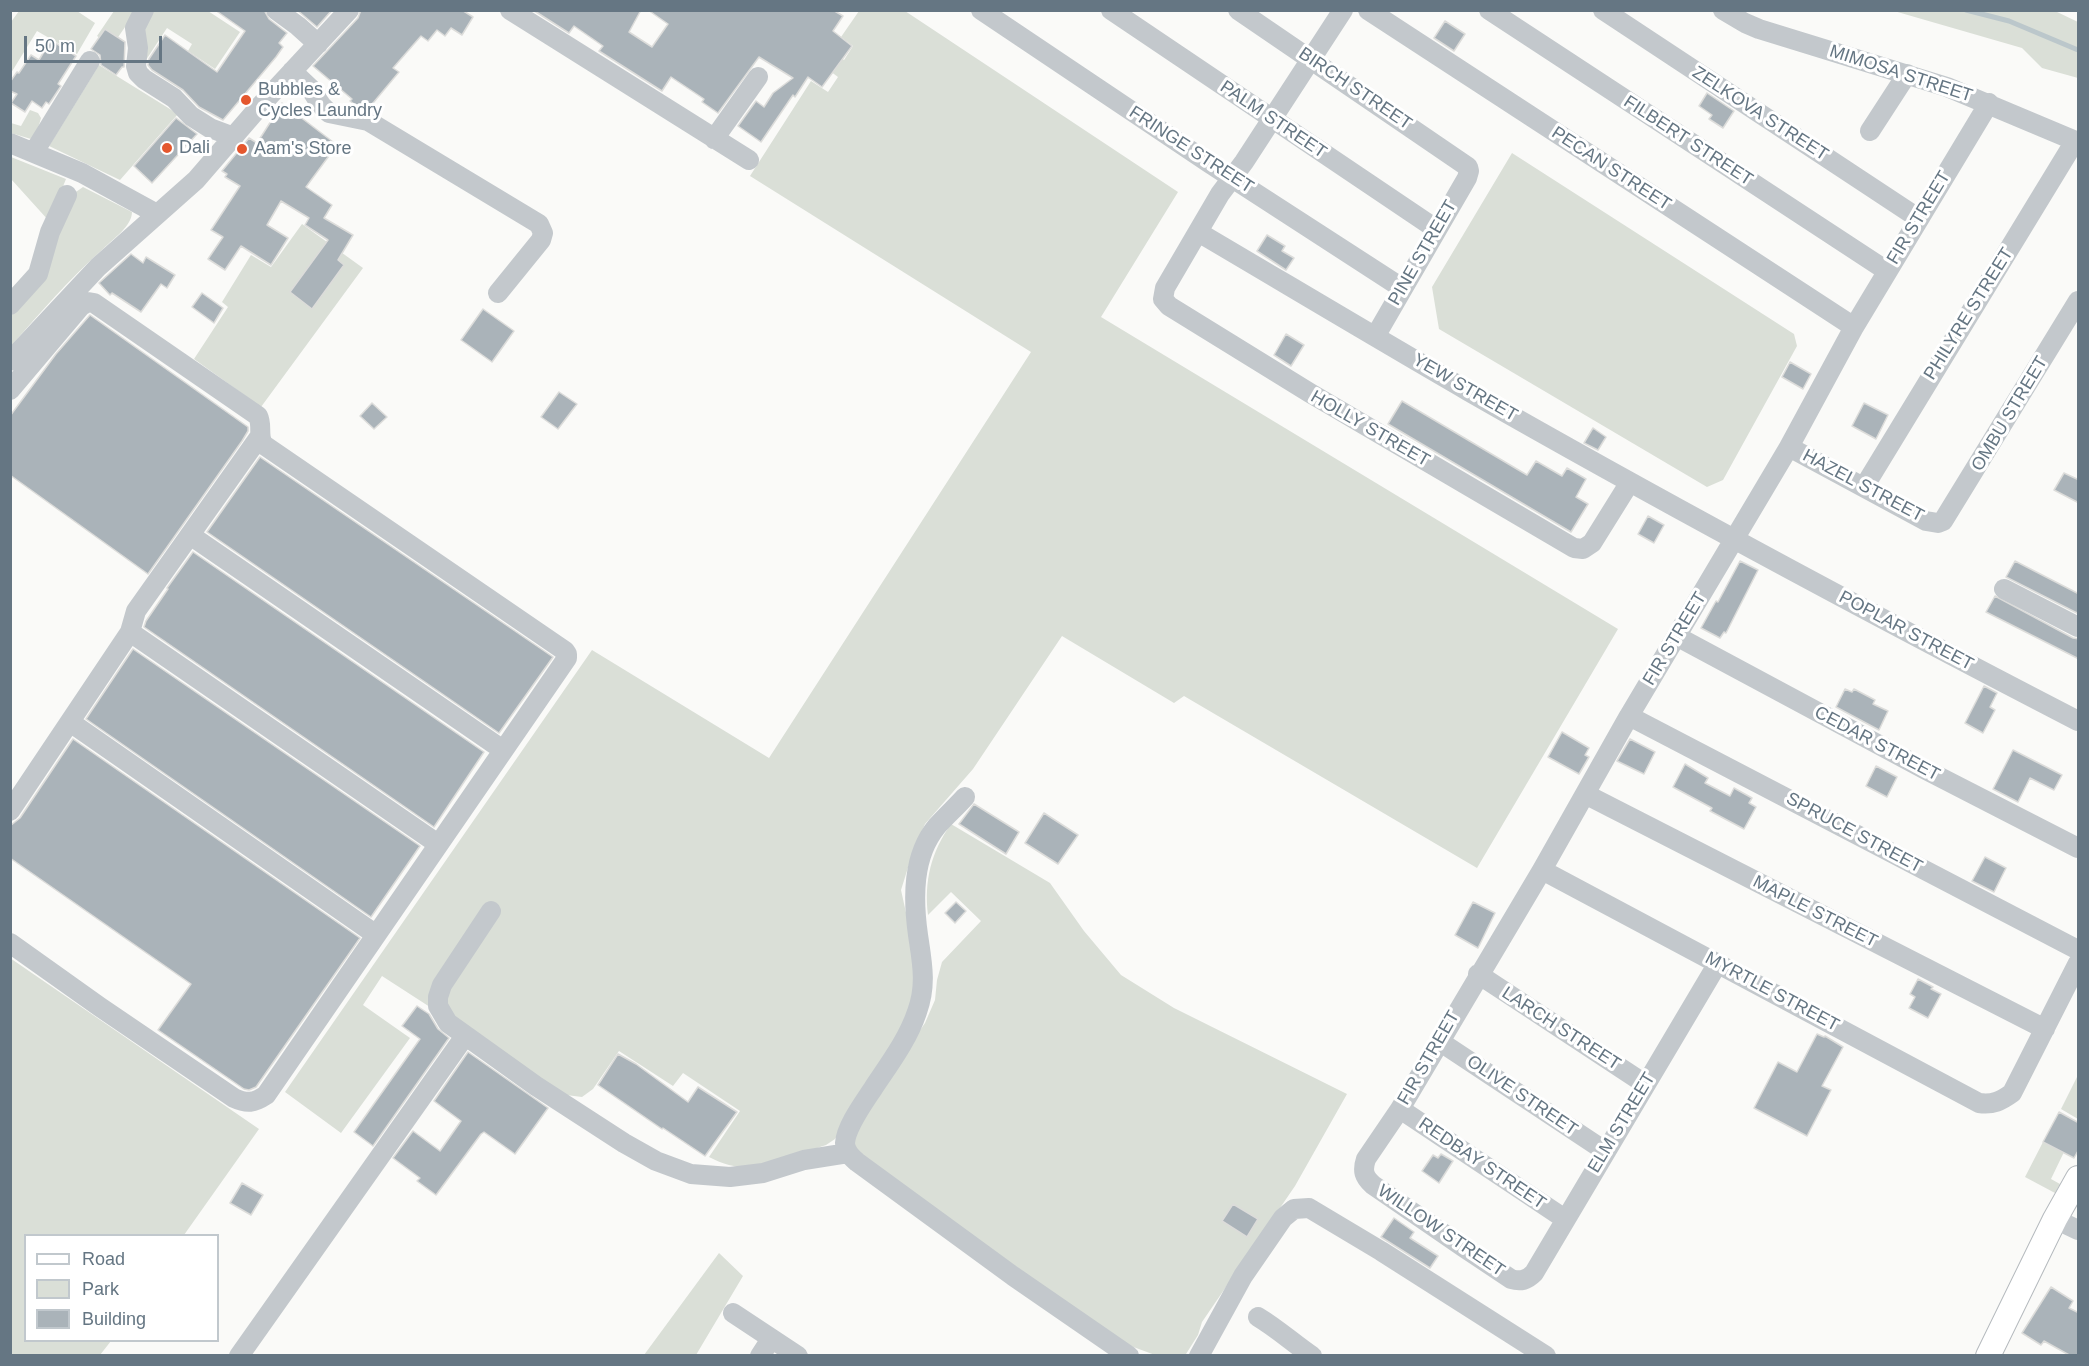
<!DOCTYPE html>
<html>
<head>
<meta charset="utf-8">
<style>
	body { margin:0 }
	#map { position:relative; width:2089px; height:1366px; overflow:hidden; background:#fafaf8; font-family:Helvetica,sans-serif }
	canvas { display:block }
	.frame { position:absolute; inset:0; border:12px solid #657683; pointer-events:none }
	.legend { position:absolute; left:24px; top:1234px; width:195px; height:108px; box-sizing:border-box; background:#fff; border:2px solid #c1c8cd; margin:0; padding:8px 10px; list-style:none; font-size:18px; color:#657683 }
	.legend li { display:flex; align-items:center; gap:12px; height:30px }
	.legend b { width:30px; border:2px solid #c1c8cd }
	.scale { position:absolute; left:24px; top:36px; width:138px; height:27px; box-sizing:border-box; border:3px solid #657683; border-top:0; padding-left:8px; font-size:18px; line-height:21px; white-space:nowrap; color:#657683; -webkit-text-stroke:4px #fff; paint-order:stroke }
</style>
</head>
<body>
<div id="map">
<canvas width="2089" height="1366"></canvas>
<div class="frame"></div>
<ul class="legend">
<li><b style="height:8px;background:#fff"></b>Road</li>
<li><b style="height:16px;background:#dadfd7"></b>Park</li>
<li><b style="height:16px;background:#aab3b9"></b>Building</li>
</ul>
<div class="scale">50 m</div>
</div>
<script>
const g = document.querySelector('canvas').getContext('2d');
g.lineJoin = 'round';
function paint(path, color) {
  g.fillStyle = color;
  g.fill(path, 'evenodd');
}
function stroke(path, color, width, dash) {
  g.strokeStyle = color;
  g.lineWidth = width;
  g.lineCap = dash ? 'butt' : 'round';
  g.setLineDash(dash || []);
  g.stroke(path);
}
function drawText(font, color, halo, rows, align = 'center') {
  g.font = font + ' Helvetica,sans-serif';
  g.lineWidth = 6;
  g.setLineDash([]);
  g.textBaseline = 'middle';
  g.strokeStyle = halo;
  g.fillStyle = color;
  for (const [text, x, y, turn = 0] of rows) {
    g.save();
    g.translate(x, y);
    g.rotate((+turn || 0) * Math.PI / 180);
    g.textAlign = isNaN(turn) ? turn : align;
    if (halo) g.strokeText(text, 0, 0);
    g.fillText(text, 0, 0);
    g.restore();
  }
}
paint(new Path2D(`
	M 19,11 L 77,11 L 95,23 L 77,54 L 37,31 L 11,73 L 11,22 Z
	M 114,11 L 136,11 L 112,46 L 97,36 Z
	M 152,11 L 208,11 L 240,32 L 215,69 L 188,51 L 192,44 L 167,28 L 144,63 L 143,31 Z
	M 859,11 L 905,11 L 1178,192 L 1101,317 L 1618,629 L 1477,868 L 1184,696 L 1174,703 L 1062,636 L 973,769 L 925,824 L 911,858 L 901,890 L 914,949 L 918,985 L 892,1049 L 835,1139 L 826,1145 C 784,1159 752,1180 709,1157 L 740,1111 L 683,1073 L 673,1086 L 619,1051 L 593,1089 L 582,1097 L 566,1095 L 382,976 L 363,1005 L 410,1038 L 341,1133 L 285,1092 L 592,650 L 769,758 L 1031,352 L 750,176 L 811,81 L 828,92 L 838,77 L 822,65 L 831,51 L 844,60 L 853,46 L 841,37 Z
	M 1894,11 L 2055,11 L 2078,22 L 2078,78 L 2042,68 L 2022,48 Z
	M 99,65 L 178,114 L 120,180 L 49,146 Z
	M 30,110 L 38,113 L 41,118 L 37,132 L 31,139 L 11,133 L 11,123 L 21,126 Z
	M 1512,153 L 1794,334 L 1797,346 L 1723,480 L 1707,487 L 1439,329 L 1432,287 Z
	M 11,157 L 66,179 L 49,221 L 11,179 Z
	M 83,187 L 132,212 C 132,226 113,239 104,248 C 70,278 41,312 11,346 L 11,312 L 73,194 Z
	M 302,224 L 363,268 L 261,407 L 194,359 L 228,307 L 222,302 L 251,255 L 271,267 Z
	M 951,824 L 1050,883 L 1084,931 L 1121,975 L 1174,1008 L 1347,1094 L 1295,1186 L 1202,1322 L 1198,1335 L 1186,1354 L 1155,1355 L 1120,1342 L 851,1147 L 870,1104 L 925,1023 L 935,1000 L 937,980 L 942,962 L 981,921 L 951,892 L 928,915 C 924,881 931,852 951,824 Z
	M 10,958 L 259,1129 L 184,1235 L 26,1236 L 26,1340 L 111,1341 L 100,1355 L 11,1355 Z
	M 2078,1075 L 2078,1119 L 2061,1109 Z
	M 2043,1142 L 2064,1152 L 2051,1179 L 2060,1184 L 2055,1193 L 2025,1177 Z
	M 719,1253 L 743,1276 L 696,1355 L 644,1355 Z`), '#dadfd7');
stroke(new Path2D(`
	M 1966,10 L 2009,21 L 2078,50`), '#bbc7cb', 5);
const building = new Path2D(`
	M 215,10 L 264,10 L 269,19 L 287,33 L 279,43 L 283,47 L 276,57 L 223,120 L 199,107 L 183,90 L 152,70 L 148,65 L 149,59 L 165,35 L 217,72 L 245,31 Z
	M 297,10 L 332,10 L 317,27 Z
	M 361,10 L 462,10 L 473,17 L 462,35 L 451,28 L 445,36 L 437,30 L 428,41 L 421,36 L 393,68 L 399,72 L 368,109 L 357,106 L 350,101 L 352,99 L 313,66 L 358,18 Z
	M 533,10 L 641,10 L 629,32 L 652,47 L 668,24 L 648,10 L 833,10 L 843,16 L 833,31 L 852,46 L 822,87 L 808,77 L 795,97 L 793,95 L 761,142 L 738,126 L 756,101 L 764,107 L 773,93 L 793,78 L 759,57 L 718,113 L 702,102 L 704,99 L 671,77 L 662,91 L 599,51 L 603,46 L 574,26 L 569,33 Z
	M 1445,21 L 1465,34 L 1454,51 L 1434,38 Z
	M 105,29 L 125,42 L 124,67 L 122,67 L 116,75 L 101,65 L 100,55 L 91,49 Z
	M 51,40 L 76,56 L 58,84 L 61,86 L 49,104 L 46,102 L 42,108 L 32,101 L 25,112 L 11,103 L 17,94 L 10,91 L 10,82 L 17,72 L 19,73 L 31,55 L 39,60 Z
	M 1707,93 L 1734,111 L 1723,128 L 1709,119 L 1712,115 L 1699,106 Z
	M 282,103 L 337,145 L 306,187 L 332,205 L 324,218 L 353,235 L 338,260 L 344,265 L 312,309 L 290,292 L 328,240 L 305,225 L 309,218 L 281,201 L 267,225 L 288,238 L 271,265 L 241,246 L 225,270 L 208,259 L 223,237 L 211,230 L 240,186 L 225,177 L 227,174 L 222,171 L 249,138 L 257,143 L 273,118 L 270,114 Z
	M 176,118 L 197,134 L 152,183 L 134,166 Z
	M 1267,235 L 1285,246 L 1282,251 L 1294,258 L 1286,270 L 1257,251 Z
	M 131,254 L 143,263 L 146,257 L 175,275 L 167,288 L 161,284 L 141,312 L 112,293 L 110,295 L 99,283 Z
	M 202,293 L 223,308 L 214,323 L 192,307 Z
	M 483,309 L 514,331 L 492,362 L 461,340 Z
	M 90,315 L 248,427 L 248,431 L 242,441 L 148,574 L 10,475 L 10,416 L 56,354 Z
	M 1286,334 L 1304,345 L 1291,366 L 1274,355 Z
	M 1790,362 L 1811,374 L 1803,389 L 1782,377 Z
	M 559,392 L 577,404 L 558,429 L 541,417 Z
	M 1402,401 L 1527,475 L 1536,461 L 1562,476 L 1567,468 L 1586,479 L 1576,497 L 1588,504 L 1571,532 L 1388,424 Z
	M 372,403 L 387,417 L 374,429 L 360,416 Z
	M 1864,403 L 1888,415 L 1876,439 L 1852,426 Z
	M 1593,428 L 1606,437 L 1598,450 L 1584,443 Z
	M 260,457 L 553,657 L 499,733 L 207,532 Z
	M 2064,473 L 2079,480 L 2079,503 L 2054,490 Z
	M 1648,516 L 1664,525 L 1654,543 L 1638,534 Z
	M 193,552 L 484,752 L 434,827 L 144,627 L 146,621 L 168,589 L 167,588 Z
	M 1740,561 L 1758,570 L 1726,633 L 1724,632 L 1720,638 L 1701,628 L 1716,601 L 1718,602 Z
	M 2015,561 L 2079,594 L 2079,614 L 2006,577 Z
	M 1995,596 L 2073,638 L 2079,639 L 2079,659 L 1986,612 Z
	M 133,649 L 420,846 L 371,917 L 86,719 Z
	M 1984,686 L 1997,693 L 1990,707 L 1995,710 L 1983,733 L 1965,723 Z
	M 1845,689 L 1852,692 L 1854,689 L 1875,700 L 1873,704 L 1888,711 L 1879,730 L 1836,707 Z
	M 1562,732 L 1589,748 L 1585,755 L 1589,757 L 1579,774 L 1548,757 Z
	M 73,739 L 360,938 L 256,1087 L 249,1090 L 244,1089 L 158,1030 L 191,984 L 10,858 L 10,826 L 20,818 Z
	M 1630,739 L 1655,752 L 1644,774 L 1617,761 Z
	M 2013,750 L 2062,775 L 2054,790 L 2030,778 L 2018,802 L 1993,789 Z
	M 1685,764 L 1708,778 L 1705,783 L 1730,796 L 1734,788 L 1752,798 L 1749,803 L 1756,807 L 1744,829 L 1710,811 L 1712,808 L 1673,787 Z
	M 1876,766 L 1897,777 L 1887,797 L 1866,786 Z
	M 974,804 L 1019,832 L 1006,854 L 959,824 Z
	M 1044,813 L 1078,835 L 1058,864 L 1025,843 Z
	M 1985,857 L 2006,868 L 1994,892 L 1972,881 Z
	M 956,902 L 966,911 L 955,923 L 945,913 Z
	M 1473,902 L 1495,913 L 1478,948 L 1455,935 Z
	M 1918,979 L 1933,987 L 1931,989 L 1941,994 L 1928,1018 L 1909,1008 L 1915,997 L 1910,994 Z
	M 417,1006 L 429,1014 L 438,1029 L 449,1038 L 373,1146 L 354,1132 L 420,1039 L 402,1026 Z
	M 1817,1034 L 1824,1037 L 1825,1036 L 1843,1047 L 1822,1086 L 1831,1090 L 1807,1136 L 1754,1108 L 1778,1062 L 1797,1072 Z
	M 468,1052 L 548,1108 L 515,1154 L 484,1132 L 481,1134 L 436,1195 L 417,1181 L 420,1178 L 393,1158 L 413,1131 L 440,1151 L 461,1121 L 434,1101 Z
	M 618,1054 L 636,1064 L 688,1102 L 698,1087 L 737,1112 L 705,1156 L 663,1128 L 662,1129 L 598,1085 Z
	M 2059,1112 L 2079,1123 L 2079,1149 L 2074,1158 L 2043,1142 Z
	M 1441,1154 L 1453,1161 L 1439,1183 L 1422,1171 L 1433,1155 L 1438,1158 Z
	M 242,1183 L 263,1195 L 251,1215 L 230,1203 Z
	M 1233,1204 L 1258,1219 L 1247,1237 L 1222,1221 Z
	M 1394,1218 L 1414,1232 L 1410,1238 L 1438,1256 L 1430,1268 L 1381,1237 Z
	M 2051,1287 L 2073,1301 L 2069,1308 L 2079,1313 L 2079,1356 L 2071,1356 L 2044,1341 L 2041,1345 L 2022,1333 Z`);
paint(building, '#aab3b9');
stroke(building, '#dcdcda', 1.5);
const major = new Path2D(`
	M 1988,1356 L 2055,1219 L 2078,1178`);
stroke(major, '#b5babe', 26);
stroke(new Path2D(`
	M 144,10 L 135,28 L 138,48 L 136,66 L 138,73 L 144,79 L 174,98 L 191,116 L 210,128 L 234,137
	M 276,10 L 298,26 L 318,44
	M 510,10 L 749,160
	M 981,10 L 1209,163 L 1402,288
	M 1111,10 L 1436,229
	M 1238,10 L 1468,167 L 1469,171 L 1467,178 L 1376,335
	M 1343,10 L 1244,162 L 1220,194 L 1165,288 L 1163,299 L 1169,306 L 1310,393 L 1574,548 L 1583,549 L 1592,543 L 1630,482
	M 1368,10 L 1854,327
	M 1489,10 L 1887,271
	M 1603,10 L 1918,218
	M 1723,10 L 1745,23 L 1759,29 L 1947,87 L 2078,142
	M 292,71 L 310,88 L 321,105 L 329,113 L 368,121 L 539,224 L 543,233 L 541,240 L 498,293
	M 1870,131 L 1907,74
	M 714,139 L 758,77
	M 10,143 L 82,173 L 157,214
	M 34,152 L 90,61
	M 1198,232 C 1288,285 1378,339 1468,391 C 1669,506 1873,615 2078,721
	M 10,305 L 38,274 L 50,232 L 67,195
	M 10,361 L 98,267 L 196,180 L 260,106 L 349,10
	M 10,390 L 81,306 L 88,302 L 94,303 L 258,416 C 263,426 257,437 264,445 L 565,651 L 567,654 L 567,658 L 266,1095 C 254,1103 247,1104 234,1098 L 100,1007 L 10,943
	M 1789,447 L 1926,521 L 1938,523 L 1943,521 L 2078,301
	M 1864,487 L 2075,141
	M 190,535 L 503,750
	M 2004,589 L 2078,627
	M 130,632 L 438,844
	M 1678,637 L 1924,769 L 2078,848
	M 1629,716 L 2078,950
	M 70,722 L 375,934
	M 1585,794 L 2045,1029
	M 965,797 C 956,807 946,816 937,826 C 912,856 913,899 918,935 C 922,962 927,985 917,1012 C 908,1039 890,1063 874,1087 C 865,1101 846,1126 845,1143 C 845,1151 851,1157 857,1162 L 1013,1276 L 1129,1356
	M 10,811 L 130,632 L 136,611 L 260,436
	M 1542,870 L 1979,1103 C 1993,1105 2001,1101 2012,1093 L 2078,963
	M 491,911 L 442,985 L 438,997 L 438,1006 L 448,1023 L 536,1086 L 624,1143 L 656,1161 L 691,1174 L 730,1177 L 763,1173 L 804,1160 L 848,1153
	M 1718,963 L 1534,1273 C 1527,1280 1521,1282 1511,1279 L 1463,1247 L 1373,1185 C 1364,1177 1362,1171 1366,1159 L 1400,1109 L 1542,870 L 1629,716 L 1789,447 L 1854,327 L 1989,103
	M 1478,974 L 1645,1084
	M 1439,1041 L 1605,1151
	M 1400,1109 L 1565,1219
	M 2055,1219 L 2078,1230
	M 733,1313 L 798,1356
	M 1258,1317 C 1278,1329 1293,1343 1312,1356
	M 239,1356 L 465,1036
	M 760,1356 L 771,1339
	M 1199,1356 L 1243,1276 L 1283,1218 L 1294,1209 L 1309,1208 L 1381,1251 L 1546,1356`), '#c3c8cc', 20);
stroke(major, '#fff', 24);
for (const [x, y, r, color] of [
	[246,100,6,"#e4572e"],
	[167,148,6,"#e4572e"],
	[242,149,6,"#e4572e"]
]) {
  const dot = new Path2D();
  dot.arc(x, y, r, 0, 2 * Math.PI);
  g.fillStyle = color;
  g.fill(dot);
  stroke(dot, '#fff', 2);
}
drawText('18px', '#657683', '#fff', [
	["MIMOSA STREET",1901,74,18],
	["BIRCH STREET",1355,89,34],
	["ZELKOVA STREET",1760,114,33],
	["PALM STREET",1273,120,34],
	["FILBERT STREET",1688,141,33],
	["FRINGE STREET",1191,150,33],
	["PECAN STREET",1611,169,33],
	["FIR STREET",1919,218,-59],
	["PINE STREET",1423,253,-60],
	["PHILYRE STREET",1969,314,-58],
	["YEW STREET",1465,388,30],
	["OMBU STREET",2010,414,-59],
	["HOLLY STREET",1370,429,30],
	["HAZEL STREET",1863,486,28],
	["POPLAR STREET",1906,631,28],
	["FIR STREET",1675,639,-59],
	["CEDAR STREET",1877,744,28],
	["SPRUCE STREET",1854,833,28],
	["MAPLE STREET",1815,912,27],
	["MYRTLE STREET",1772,992,28],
	["LARCH STREET",1561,1029,33],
	["FIR STREET",1429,1058,-60],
	["OLIVE STREET",1522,1096,34],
	["ELM STREET",1622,1123,-59],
	["REDBAY STREET",1482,1164,34],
	["WILLOW STREET",1441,1231,34]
]);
drawText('18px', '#657683', '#fff', [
	["Bubbles &",258,90],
	["Cycles Laundry",258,111],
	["Dali",179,148],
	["Aam's Store",254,149]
], 'left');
</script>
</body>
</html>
